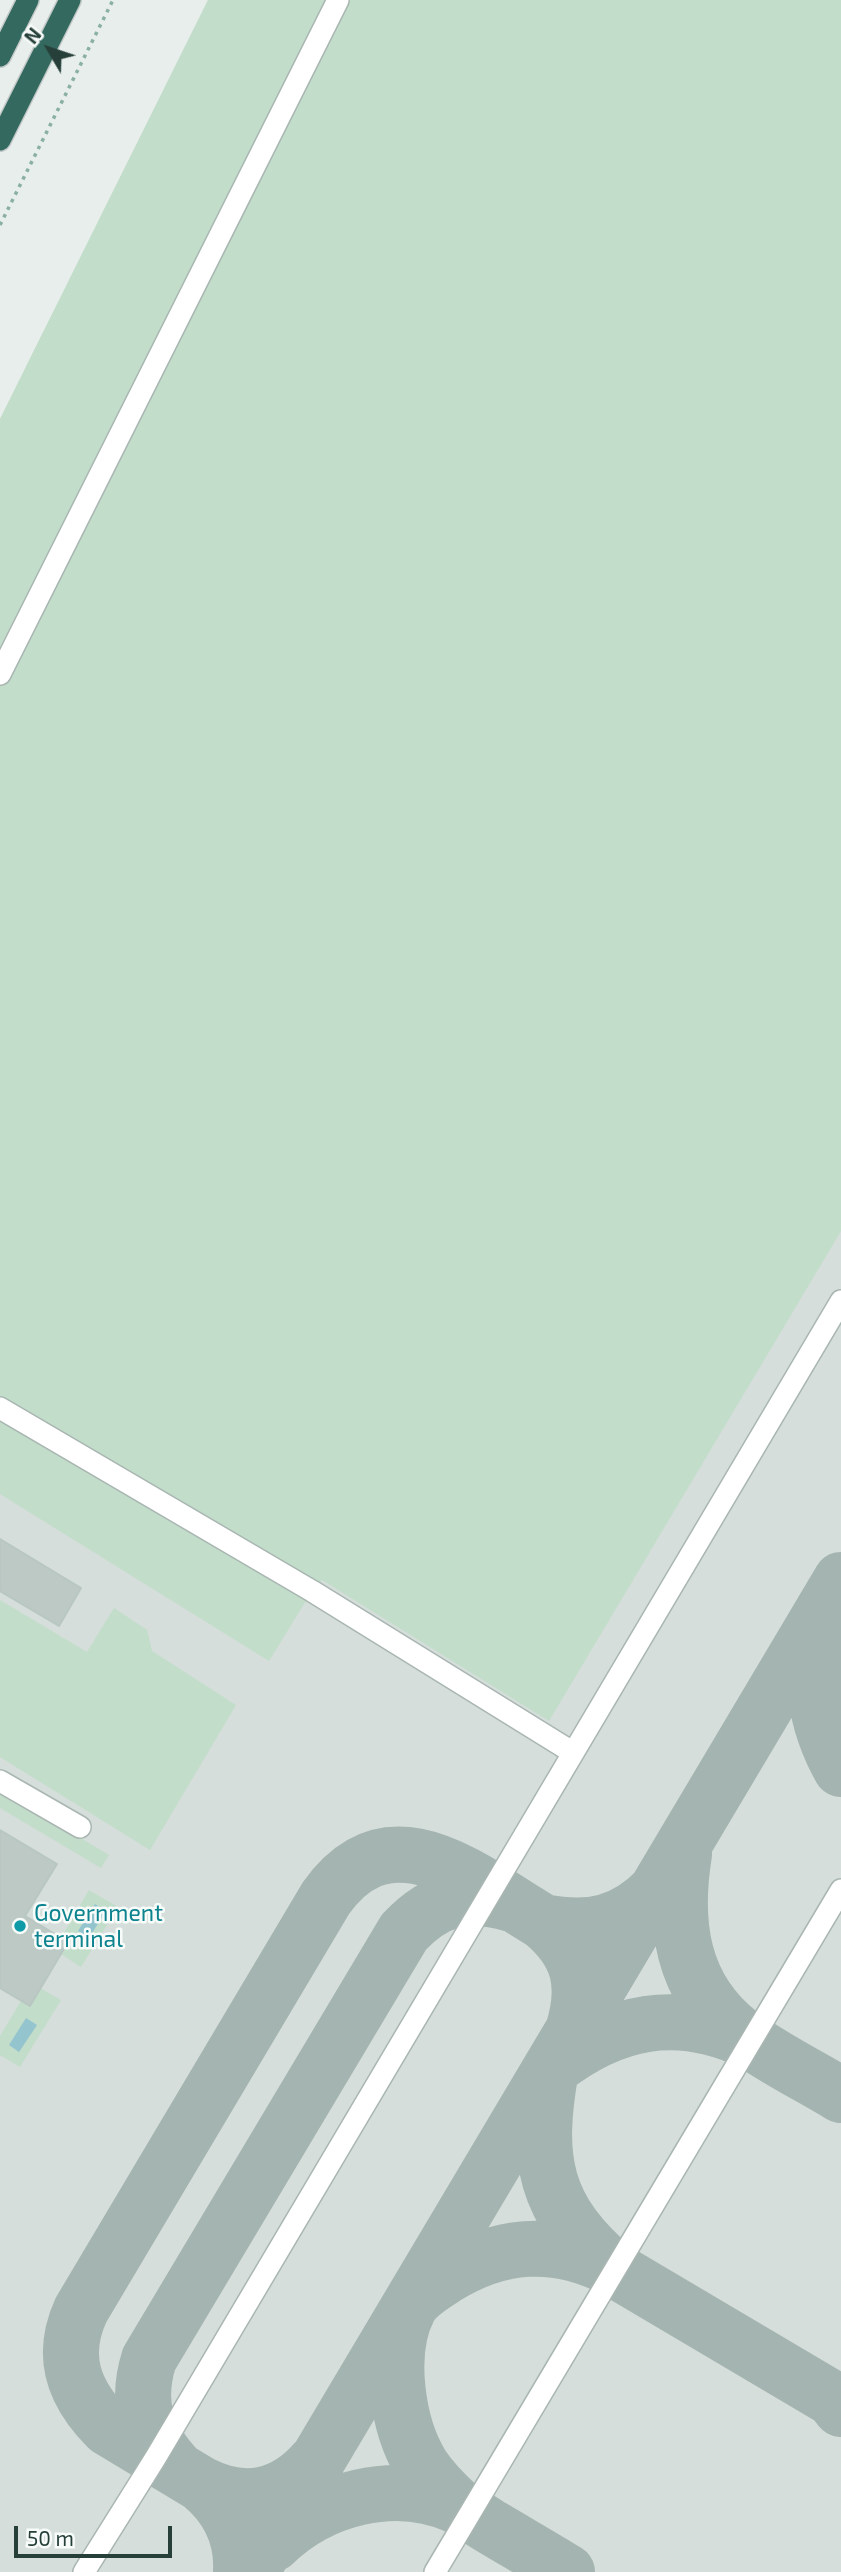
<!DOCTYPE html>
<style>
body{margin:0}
#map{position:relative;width:841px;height:2572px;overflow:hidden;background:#e7eeeb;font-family:"Exo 2",sans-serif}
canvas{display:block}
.north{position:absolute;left:14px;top:14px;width:70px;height:70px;-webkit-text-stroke:5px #f7fbf9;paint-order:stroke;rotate:309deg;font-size:19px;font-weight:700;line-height:28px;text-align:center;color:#263f39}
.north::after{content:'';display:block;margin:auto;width:24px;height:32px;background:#263f39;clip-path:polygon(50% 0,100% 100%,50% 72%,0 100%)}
.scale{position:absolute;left:14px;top:2526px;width:158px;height:32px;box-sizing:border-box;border:4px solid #263f39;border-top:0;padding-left:9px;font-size:21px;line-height:24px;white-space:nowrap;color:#263f39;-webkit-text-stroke:5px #f7fbf9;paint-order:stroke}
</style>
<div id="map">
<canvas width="841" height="2572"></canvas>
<div class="north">N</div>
<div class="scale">50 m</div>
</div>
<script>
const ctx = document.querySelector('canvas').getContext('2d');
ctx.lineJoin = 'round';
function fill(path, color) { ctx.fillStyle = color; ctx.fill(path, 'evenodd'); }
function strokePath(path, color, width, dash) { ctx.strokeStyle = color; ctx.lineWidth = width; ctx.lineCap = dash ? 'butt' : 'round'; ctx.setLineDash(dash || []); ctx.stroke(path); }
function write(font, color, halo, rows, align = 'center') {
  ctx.font = font + ' "Exo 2",sans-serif'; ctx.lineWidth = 5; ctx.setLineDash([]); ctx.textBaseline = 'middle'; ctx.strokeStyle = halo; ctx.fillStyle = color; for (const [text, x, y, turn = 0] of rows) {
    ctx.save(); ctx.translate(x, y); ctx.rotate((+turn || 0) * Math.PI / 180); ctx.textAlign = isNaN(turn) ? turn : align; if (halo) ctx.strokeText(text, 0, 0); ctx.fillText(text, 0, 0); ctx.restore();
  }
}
fill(new Path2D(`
 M208,0H841V2572H0V419Z`), '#d5deda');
fill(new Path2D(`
 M208,0H841V1231L549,1721L322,1580L312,1591L269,1661L0,1494V419Z
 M0,1600L87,1652L114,1608L147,1630L152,1651L236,1705L150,1850L0,1757Z
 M0,1790L109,1855L101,1868L0,1808Z
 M89,1890L118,1907L81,1967L61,1954V1938Z
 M40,1988L61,2000L20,2067L0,2055V2036L21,2001L30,2005Z`), '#c2ddca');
fill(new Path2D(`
 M95,1904L106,1911L89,1938L78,1931Z
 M26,2018L37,2025L19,2052L9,2045Z`), '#94c4ce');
strokePath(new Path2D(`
 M819,1623C811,1678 813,1719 841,1769
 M684,1854C673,1923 681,1988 740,2034C771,2057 808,2075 841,2095
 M573,2031C587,1985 580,1953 543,1922C590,1931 624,1924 658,1889
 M751,2042C677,2007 614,2020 551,2069C535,2159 543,2209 615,2270L833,2399L841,2409
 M178,2470C146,2436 135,2404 149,2359L404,1932C436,1898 467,1891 512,1904
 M201,2484L108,2428C73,2393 60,2356 81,2310L326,1898C391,1807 473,1881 543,1922
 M458,2506C445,2494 432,2481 422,2466C397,2426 386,2352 409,2308C416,2295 434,2284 445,2277C500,2243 554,2239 612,2268
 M273,2544C320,2498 395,2478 457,2506C469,2512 481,2521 493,2528C518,2543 543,2557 567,2572
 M241,2572C243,2536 229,2507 201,2484C244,2506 284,2498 316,2461
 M251,2572L841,1580`), '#a4b4b0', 56);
const building = new Path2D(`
 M0,1539L81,1588L59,1626L0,1591Z
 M0,1830L57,1864L25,1916L68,1942L30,2006L0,1988Z`);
fill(building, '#bcc9c4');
strokePath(building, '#b9c7c2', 2);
const minor = new Path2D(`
 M0,674L338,0
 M0,1408L312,1591L572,1752
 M0,1781L80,1827
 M84,2572L156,2457L841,1301
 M435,2572L841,1890`);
const highway = new Path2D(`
 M0,56L28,0
 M0,140L70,0`);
strokePath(minor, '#a9b6b2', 24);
strokePath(highway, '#c2c9c8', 24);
strokePath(new Path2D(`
 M0,225L113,0`), '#8aafa4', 3.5, [3.5, 5]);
strokePath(minor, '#fff', 21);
strokePath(highway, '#346960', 21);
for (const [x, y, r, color] of [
 [20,1926,7,"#0f9aa8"]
]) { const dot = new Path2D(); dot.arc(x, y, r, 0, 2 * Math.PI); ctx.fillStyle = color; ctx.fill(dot); strokePath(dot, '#f7fbf9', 2.5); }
write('23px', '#0d838f', '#f7fbf9', [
 ["Government",34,1913],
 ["terminal",34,1939]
], 'left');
</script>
